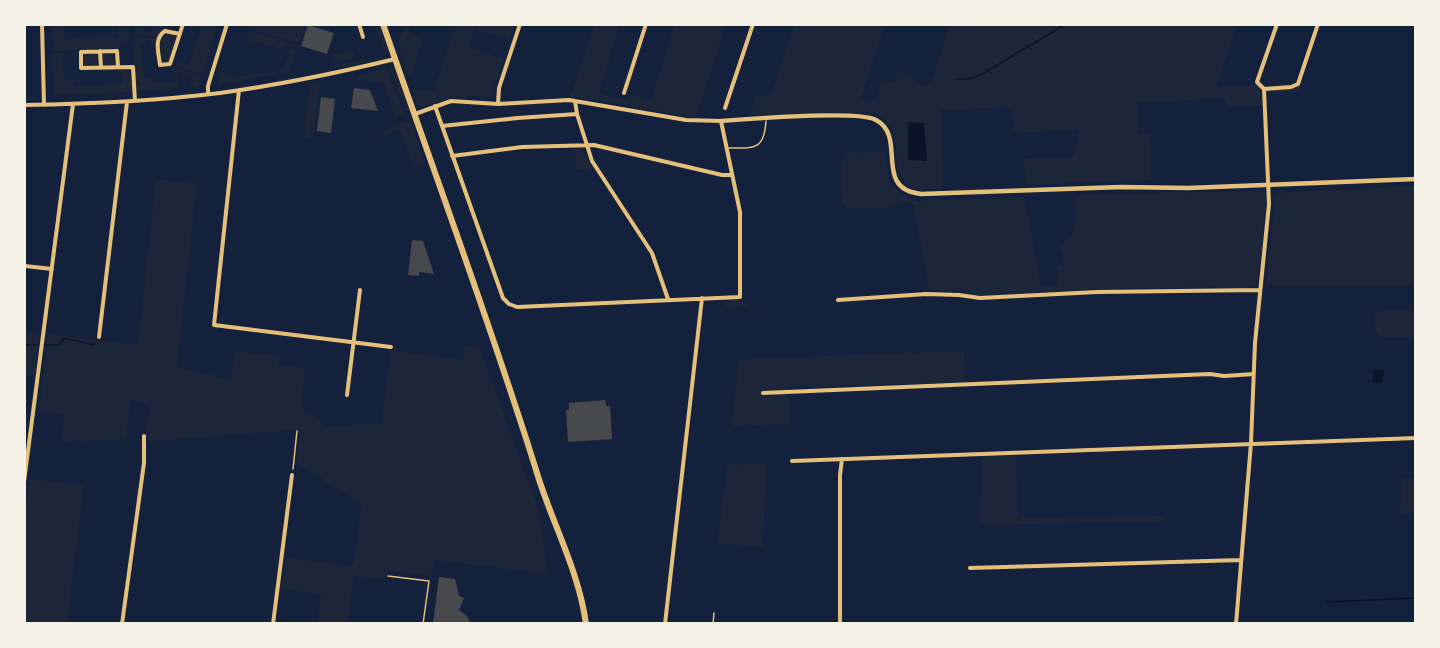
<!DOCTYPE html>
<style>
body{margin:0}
#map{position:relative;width:1440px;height:648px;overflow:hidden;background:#14213d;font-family:"Noto Sans",sans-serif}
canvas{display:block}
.frame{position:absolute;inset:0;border:26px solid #f6f1e7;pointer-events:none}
</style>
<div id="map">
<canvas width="1440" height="648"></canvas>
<div class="frame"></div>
</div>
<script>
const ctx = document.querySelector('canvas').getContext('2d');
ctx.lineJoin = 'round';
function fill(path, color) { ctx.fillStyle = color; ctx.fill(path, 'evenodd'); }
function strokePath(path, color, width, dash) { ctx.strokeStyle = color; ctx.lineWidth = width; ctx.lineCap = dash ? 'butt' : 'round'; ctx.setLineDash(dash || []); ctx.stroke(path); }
fill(new Path2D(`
 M51,24H69V26L64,28V39H71L72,37L111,36V38H118V27L113,24H121L129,35L127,41L117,49L53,51Z
 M135,24L142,25L141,29L150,32L153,24H170V27L158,36L134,34Z
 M218,24L202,74L176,66L173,64L176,56L178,57L176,65L179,58H181L180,63L189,65L200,32L199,30L201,25Z
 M237,24H289V26L296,28L297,24H306L299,43H297Z
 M374,24H379L388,49L386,56Z
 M405,24H411L409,30L423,39L410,79L398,45Z
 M455,24H514L509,40L475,29L469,47L503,59L496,80L493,81L492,86L494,88L491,98L468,95L465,98C447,96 434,108 418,106L412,88L434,91Z
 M595,24H620L599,92L617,99L619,97L628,100L630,94L650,101L675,24H726L696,118L597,100L570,97L569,92H572Z
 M795,24H885L860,100L875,101L882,80L894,82L903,73L926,87L933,77L950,24H1237L1217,86L1254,85L1255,81L1261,88L1291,87L1301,84L1299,92L1264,93L1265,105L1227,107L1226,98L1138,103L1139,134H1150L1151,180L1029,184L1026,182L1023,159L1074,157L1078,130L1013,133L1012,107L941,110L943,188C934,189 925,190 915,188C890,183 900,149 893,132C890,123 882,117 874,112L750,116L756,96L771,95Z
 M252,32L297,46V49L285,43L284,48L296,52L290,72L280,74L279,70L283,69L289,52L251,40L249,44L246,43L249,33Z
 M167,33L173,34L177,38L170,60L166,62L161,58C159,48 156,39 167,33Z
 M135,36L156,39V44L150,45V41L140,42L144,78L153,77L154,83L176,81V71H171L172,66L178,71L179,88L136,91L132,39Z
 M354,51V58L331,63L334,55Z
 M99,52V66L83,65L84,53Z
 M102,52L116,53L115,65L102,66Z
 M52,53H65V55H62L64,80H74V86L108,85V83L122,85L123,73L118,72V68C132,69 132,80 132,92L53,95Z
 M382,56V59L331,69L326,67Z
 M389,65L397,73L408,111L407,114Z
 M177,68L200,76L198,86L189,87L192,76L187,74L185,78Z
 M387,69L404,115L396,118L385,88L386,83L360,80L359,83L356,75Z
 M221,71L233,77L276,71V74L217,85Z
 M320,83L313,138L304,137L310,85Z
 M406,121L412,122L423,163L414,168L400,129L377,138L381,131Z
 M575,149L584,151L591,167L590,169H576Z
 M885,152C889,184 887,184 914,201L1022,197L1025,199L1041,287L1058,286V266H1064L1062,252L1058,248C1079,231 1076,222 1076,195L1264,191L1266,201L1258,284L1244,287L1128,288L980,296L964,292L929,290L913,203L891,204L888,207H846L842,202L841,160L847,153Z
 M156,179L197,184L177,366L231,380L235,351L279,356V365L305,368L301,408L328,427L382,423L390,350L464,360V346L480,348L539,512L548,574L435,560L432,576L388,571L385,579L354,576L347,624H317L321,594L282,589L286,558L354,566L361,504L297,463L300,429L148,442L145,433L150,405L131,400L126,439L61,442L64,417L62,414L39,411L48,334L138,345Z
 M1416,186V285H1266L1276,193Z
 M727,300H739L749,306H764L726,308Z
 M1416,308V337H1381C1374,330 1374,321 1374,311Z
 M24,331L40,333L34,376L24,375Z
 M964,351L965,382L812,387C803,383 796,382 788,388L787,395L790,400L789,424L731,426L739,359Z
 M1016,453L1018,517L1163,516L1164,520L1156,522L980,525L981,456Z
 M766,464L763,547L717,543L727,465Z
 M1416,477V515H1400L1402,478Z
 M29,479L84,485L67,624H24V517Z`), '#1d2539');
fill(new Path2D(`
 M908,122L924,123L927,160L925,161L908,160Z
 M1374,370H1385L1381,383L1372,382Z`), '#0b132b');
strokePath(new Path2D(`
 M956,79H970L982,74L1066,24
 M24,345H37
 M45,345H59L64,338L94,345
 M1326,602L1416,598`), '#0b132b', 1.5);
fill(new Path2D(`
 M308,25L334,33L327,54L301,46Z
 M354,88L370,90L378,111L351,108Z
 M321,97L335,99L331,133L317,131Z
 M412,240L423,241L434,274L419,272V276L408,275Z
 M605,400L606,406H610L612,439L568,442L566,410H569V403Z
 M439,577L455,579L459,596L464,598L459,610L467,616L471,624H433Z`), '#48494c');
strokePath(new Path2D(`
 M293,469L297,431
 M713,624L714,613`), '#e5c07b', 1.5);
strokePath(new Path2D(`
 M727,148C754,148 764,151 766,121
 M388,576L429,581L423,624`), '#e5c07b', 1.5);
strokePath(new Path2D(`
 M42,24L44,105
 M359,24L363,37
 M1277,24L1257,82L1264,89L1291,87L1298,84L1318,24
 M180,34L165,31C153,39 159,53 160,65L170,64L183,24
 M100,51L101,68
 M118,67L117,51L81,52V68L133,67L135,101
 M239,90L214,325L391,347
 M624,93L646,24
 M208,94V86L227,24
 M575,101L577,114L592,161L652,253L668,299
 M498,104L499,88L520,24
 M24,105C89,104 155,101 220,93C278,85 337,73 395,59
 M725,108L753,24
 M415,114L451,101L498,104L569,100L686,120L721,121L740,212V297L517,307L509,304L503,298L435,106
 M442,126L518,118L577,114
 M452,156L522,147L594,145L722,175H732
 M25,266L52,269
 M838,300L926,294L959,295L980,298L1097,292L1260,290
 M99,337L127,102
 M763,393L1210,374L1224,376L1254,374
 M347,395L360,290
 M792,461L1416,438
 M24,482L73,104
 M970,568L1241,560
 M122,624L144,463V436
 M273,624L292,475
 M665,624L702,298
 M840,624V475L842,459
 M1236,624L1251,443L1255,343L1269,204L1264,89`), '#e5c07b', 4);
strokePath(new Path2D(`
 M721,121C748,119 859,110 876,120C908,137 872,189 921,194L1121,187L1188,188L1416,179`), '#e5c07b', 4.5);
strokePath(new Path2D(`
 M383,24C434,173 490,322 537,473C552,523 579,571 586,624`), '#e5c07b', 6);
</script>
